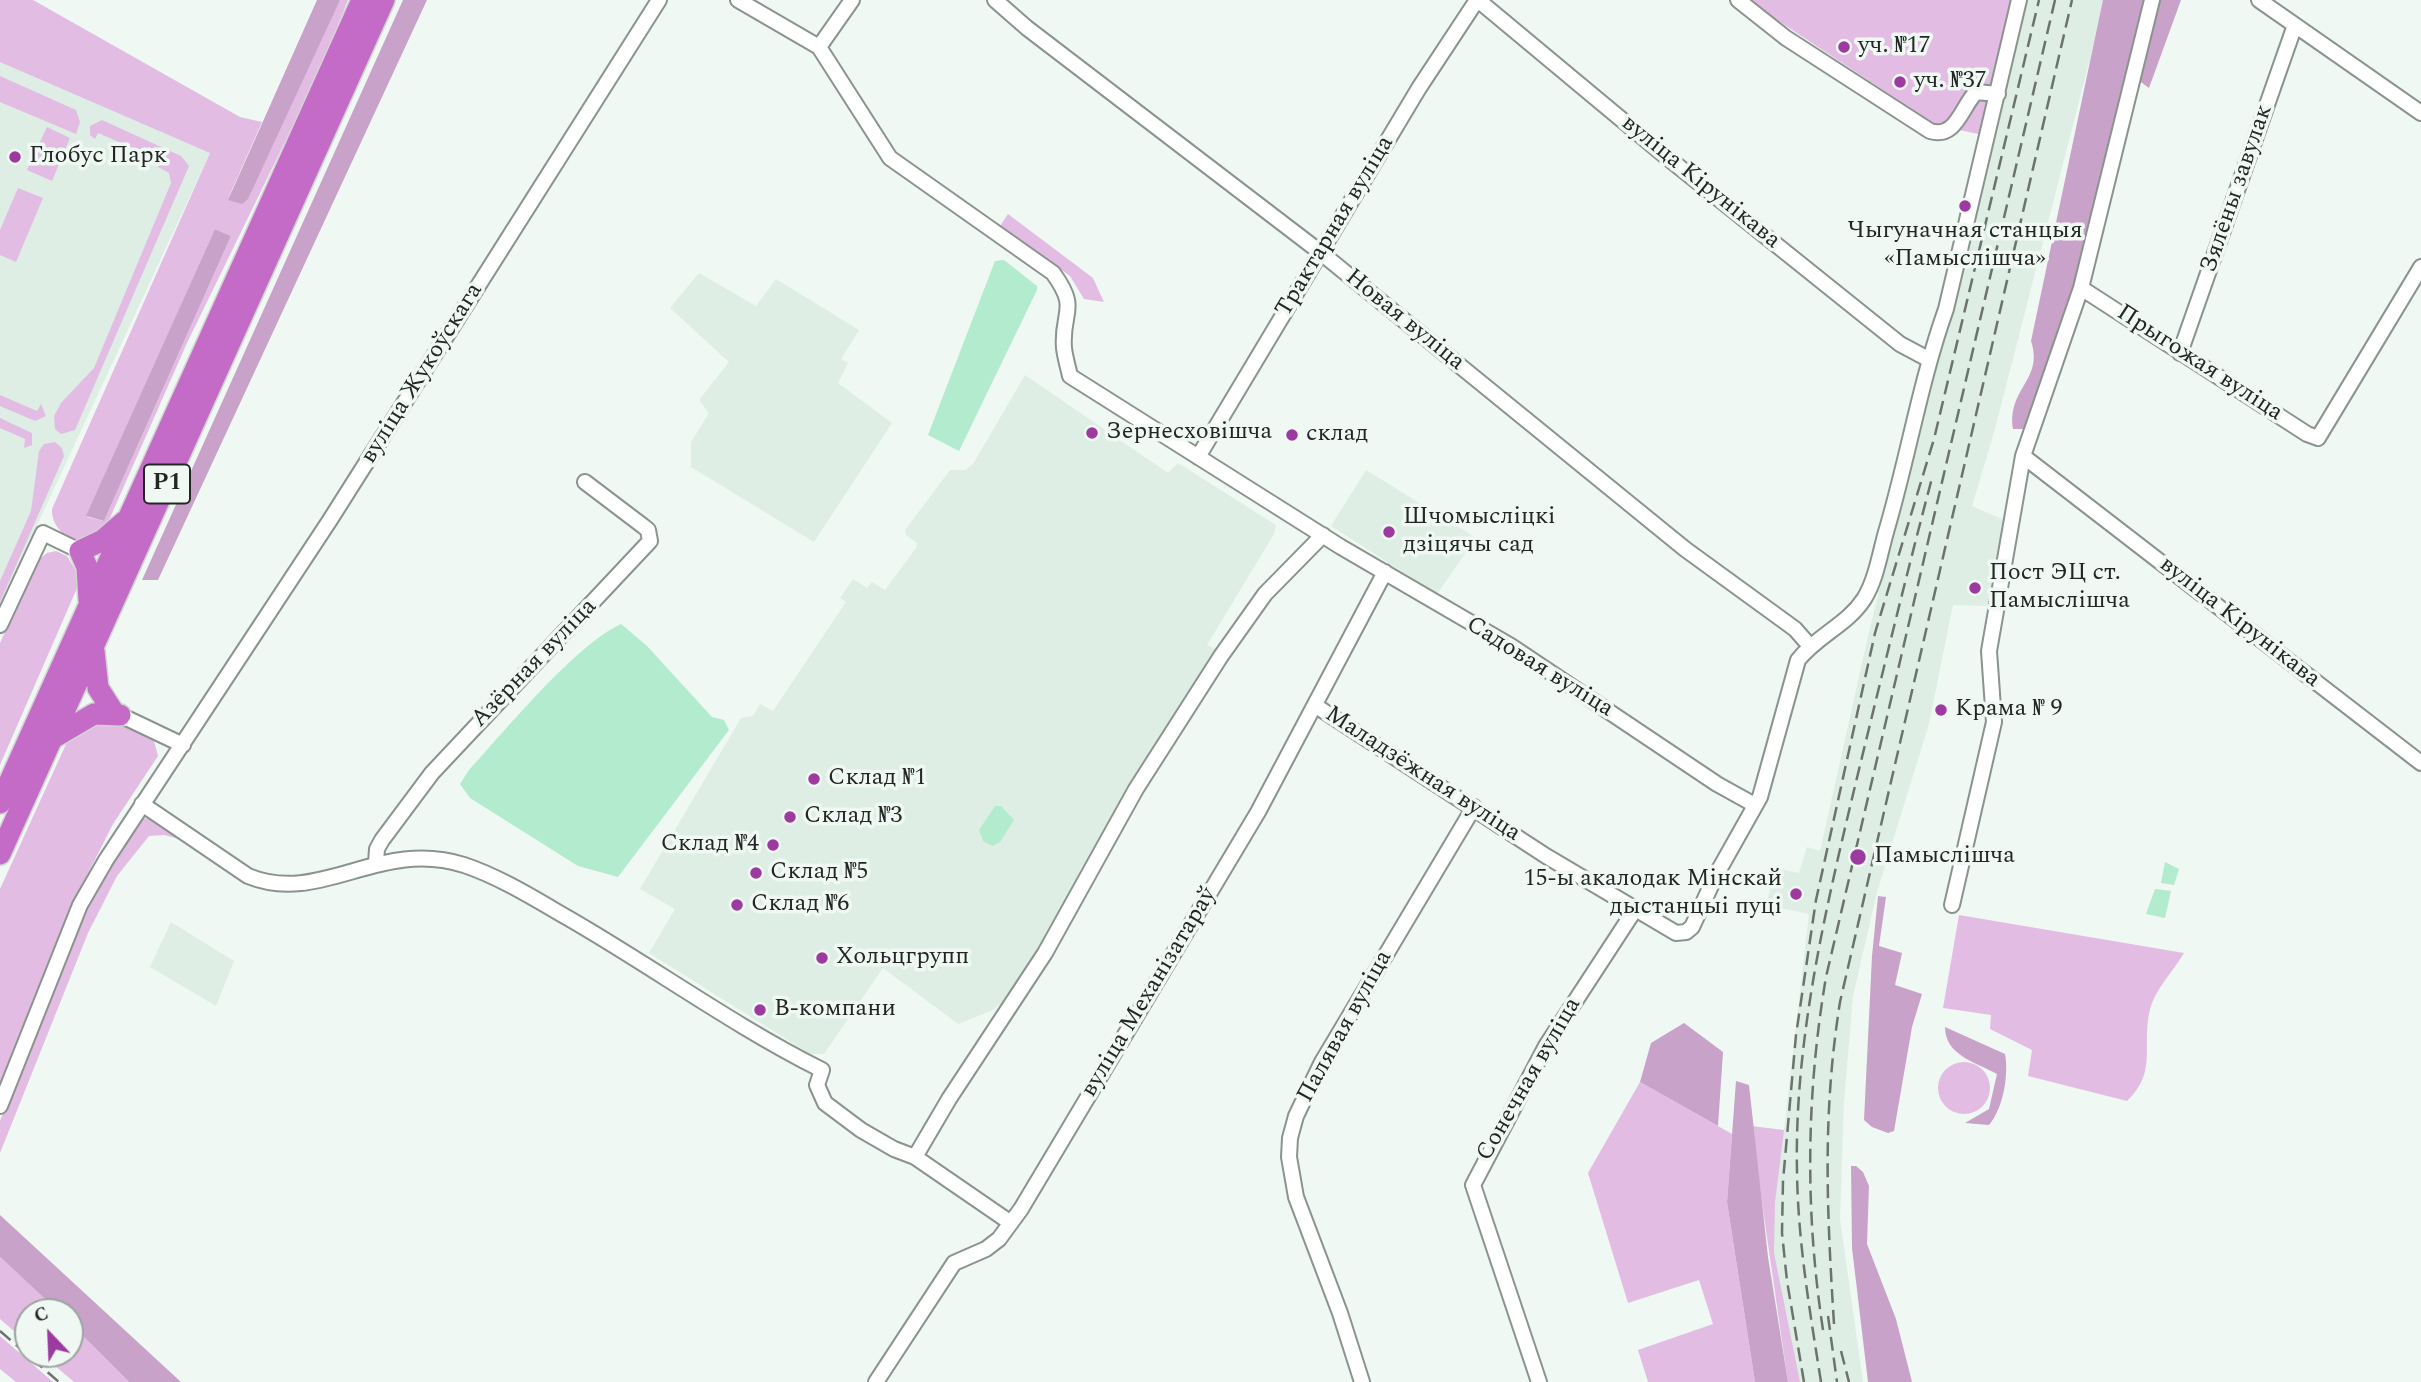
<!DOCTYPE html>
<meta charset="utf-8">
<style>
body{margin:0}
#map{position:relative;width:2421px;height:1382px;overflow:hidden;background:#eff8f3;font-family:Spectral,serif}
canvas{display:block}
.north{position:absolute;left:14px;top:1298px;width:70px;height:70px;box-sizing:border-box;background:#eff8f3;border:2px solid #9da4a0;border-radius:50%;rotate:337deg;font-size:19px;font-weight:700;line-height:28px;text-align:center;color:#232624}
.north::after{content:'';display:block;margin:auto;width:24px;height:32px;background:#9c3aa0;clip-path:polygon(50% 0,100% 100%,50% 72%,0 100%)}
</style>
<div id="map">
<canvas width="2421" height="1382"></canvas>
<div class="north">С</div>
</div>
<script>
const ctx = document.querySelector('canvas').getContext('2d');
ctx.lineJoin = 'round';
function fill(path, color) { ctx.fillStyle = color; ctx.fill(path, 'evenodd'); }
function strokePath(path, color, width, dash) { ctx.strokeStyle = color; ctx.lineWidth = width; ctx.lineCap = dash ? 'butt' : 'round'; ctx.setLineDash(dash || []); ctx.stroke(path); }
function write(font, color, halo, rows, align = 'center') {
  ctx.font = font + ' Spectral,serif'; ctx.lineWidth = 7; ctx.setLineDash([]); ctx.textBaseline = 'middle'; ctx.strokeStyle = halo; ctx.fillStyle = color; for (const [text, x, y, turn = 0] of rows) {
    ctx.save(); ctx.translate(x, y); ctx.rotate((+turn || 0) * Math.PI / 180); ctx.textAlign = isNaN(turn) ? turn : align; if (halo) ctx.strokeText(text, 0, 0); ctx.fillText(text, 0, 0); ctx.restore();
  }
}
fill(new Path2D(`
 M0,0H14L210,153L0,605Z
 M2025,0H2105L1995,429L1972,506L2004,520L1988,606L1953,605L1929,724L1877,892L1853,996L1844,1102L1840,1219L1863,1382H1788L1751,1126L1784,1130L1809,914L1766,905L1775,868L1799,873L1807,847L1820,851L1868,636Z
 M699,273L756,306L776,279L859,330L841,359L848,363L838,383L892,423L814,542L691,467V442L709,413L699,400L729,362L670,308Z
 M1025,375L1168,473L1178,463L1276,525L1274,534L1207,645L1217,650L1186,694L1103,834L1040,954L1006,999L991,1011L958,1024L883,968L824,1054H810L649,953L675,909L640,889L741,718L753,716L760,704L773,711L846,602L840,598L853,579L867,588L872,582L885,590L916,548L917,543L906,535L905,530L950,470H965L973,464Z
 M1366,470L1476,538L1437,594L1331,526Z
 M171,922L234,961L216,1006L150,967Z`), '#deeee5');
fill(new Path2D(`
 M0,0H33L240,117L262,122L228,199L340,0H348L319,72L187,343L106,527C100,531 93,538 86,540C68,544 51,526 52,509L210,153L0,62ZM215,229L231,236L104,521L87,517Z
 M1747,0H2012L1983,135L1936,125Z
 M0,76L76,110L80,122L76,134L0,102Z
 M102,120L181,156L189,166L75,430L61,434L55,429L54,416L61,403L94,368L171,183L169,173L158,167L161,160L98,133L95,139L90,135V126Z
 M47,127L70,138L52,181L27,170Z
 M18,188L43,198L16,262L0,255V230Z
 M1008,214L1093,278L1104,302L1084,299L1070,276L1000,226Z
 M0,395L37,411L41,404L46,416L35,421L0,406Z
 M0,418L32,433V445L24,448L25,439L0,428Z
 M55,442L62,448L64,456L0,602V581L31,511L39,451L44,444Z
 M56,551L67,556L81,579L0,765V643L37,561L47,553Z
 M115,719L154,741L158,756L113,824L78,893L0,1084V889L67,742L75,731Z
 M140,818L152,819L183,840L164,835L149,836L117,876L88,933L0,1153V1121L78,920L102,875Z
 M1959,915L2184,953C2173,972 2156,988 2150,1009C2141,1048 2158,1071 2127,1101L2028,1076L2032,1050L1990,1029L1991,1015L1943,1008Z
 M1938 1088a26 26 0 1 1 52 0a26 26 0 1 1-52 0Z
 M1640,1082L1732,1134L1727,1202L1755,1382H1648L1638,1350L1713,1324L1699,1280L1628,1303L1588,1173Z
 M1751,1126L1784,1130L1775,1202L1774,1253L1800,1382H1788Z
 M0,1257L59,1312H28V1343L0,1319Z
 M70,1323L129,1382H74L41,1354H70Z
 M0,1336L53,1382H16L0,1369Z`), '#e3bce3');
fill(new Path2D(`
 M317,0H340L248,199L242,204L228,200Z
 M403,0H427L158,580H142Z
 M2103,0H2144L2089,237L2064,327L2026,429H2013C2007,388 2044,380 2031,341Z
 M2158,0H2181L2149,88L2138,80Z
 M215,229L231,236L104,521L86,516Z
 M1878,896L1886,897L1879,946L1902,953L1895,985L1922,994L1912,1027L1894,1131L1888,1133L1872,1127L1864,1120L1872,956Z
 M1684,1023L1723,1052L1718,1126L1640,1082L1651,1043Z
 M1945,1027L2005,1054C2009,1075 2003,1109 1989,1125L1965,1123L1989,1109L1997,1074C1975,1062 1945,1055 1945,1027Z
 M1736,1081L1749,1085L1768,1257L1788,1382H1755L1727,1202Z
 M1851,1166H1856L1863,1172L1869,1186L1867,1244L1896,1319L1912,1382H1868L1852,1248Z
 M0,1215L181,1382H129L70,1323V1312H59L0,1257Z`), '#c9a2c9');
fill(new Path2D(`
 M1004,260L1037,286V290L959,451L928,435L995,261Z
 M621,624L647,646L712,717L724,720L729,730L618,877L578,866L470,798L460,784L469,770C505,731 575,645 621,624Z
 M995,806H1001L1014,820L1000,842L993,846L983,841L979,830Z
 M2165,862L2179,869L2174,885L2161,883Z
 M2155,889L2171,891L2165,918L2146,914Z`), '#b3ebcf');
const minor = new Path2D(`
 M738,0L819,47L890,158L1053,273C1080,310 1061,311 1064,348C1065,357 1068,367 1070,376L1341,547L1511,646L1717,784L1753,804
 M995,0L1027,28L1320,252L1685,549L1795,629L1809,645
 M1478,0L1663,154L1900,344L1928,359
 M1738,0L1786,38L1930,131C1956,139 1961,108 1976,92L1998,94
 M2259,0L2421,113
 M819,47L852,0
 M2081,288L2307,434L2318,438L2421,267
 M2180,353L2295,25
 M2023,456L2421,763
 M1198,457L1419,88L1477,0
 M0,625L43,533L80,551
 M1316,706L1546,856L1676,933L1686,932L1692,927L1715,877L1760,797L1798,660C1818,635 1847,625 1864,599C1876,580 1880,553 1886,532C1908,458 1920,382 1946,309L2019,0
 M120,715L183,745
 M142,804L248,876C321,906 379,838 464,865C500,877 535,899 568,918C653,967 734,1026 822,1070L817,1085L825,1103L861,1130L894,1149L915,1157L1011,1223
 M376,863L377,849L382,840L432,773L650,541L648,530L643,526L585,482
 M1952,905L1994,722L1989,651L2023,456L2081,288L2152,0
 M0,1106L80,905L106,860L330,520L659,0
 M915,1157L949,1099L1045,953L1136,789L1221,656L1265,594L1323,535
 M876,1382L954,1263L986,1249L999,1239L1021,1209L1258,812L1385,572
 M1362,1382L1340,1313L1296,1197L1289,1157L1290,1138L1296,1116L1322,1062L1474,807
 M1539,1382L1473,1185L1546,1046L1636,908`);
const highway = new Path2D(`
 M89,600L87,567L80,551L103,540L125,521
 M94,651L98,688L114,713
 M53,738L94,714L120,715
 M0,803L362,0
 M0,854L384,0`);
strokePath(minor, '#8b938f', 18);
strokePath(highway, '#d3d4d3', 24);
strokePath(minor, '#fff', 14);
strokePath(highway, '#c46ac7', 21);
strokePath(new Path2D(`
 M1828,1316L1837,1382
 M1834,1324C1827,1212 1822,1115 1840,1002L2072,0
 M1823,1330C1805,1212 1806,1095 1826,977L2055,0
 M0,1331L59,1382
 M1841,1351L1849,1382
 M1804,1382L1787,1281L1782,1233L1783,1181L1796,1035L1816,900L1875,633L1934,439L2039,0
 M1821,1382C1810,1312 1798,1243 1797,1172C1794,1043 1825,911 1855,786C1880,683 1905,580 1932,478`), '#6c726e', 2.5, [14, 7]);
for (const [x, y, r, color] of [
 [1844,47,7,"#9c3aa0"],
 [1900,82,7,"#9c3aa0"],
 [15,157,7,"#9c3aa0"],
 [1965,206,7,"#9c3aa0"],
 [1092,433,7,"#9c3aa0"],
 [1292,435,7,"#9c3aa0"],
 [1389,532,7,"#9c3aa0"],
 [1975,588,7,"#9c3aa0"],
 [1941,710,7,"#9c3aa0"],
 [814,779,7,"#9c3aa0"],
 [790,817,7,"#9c3aa0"],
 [773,845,7,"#9c3aa0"],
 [1858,857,9,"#9c3aa0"],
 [756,873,7,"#9c3aa0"],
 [1796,894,7,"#9c3aa0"],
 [737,905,7,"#9c3aa0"],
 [822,958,7,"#9c3aa0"],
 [760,1010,7,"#9c3aa0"]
]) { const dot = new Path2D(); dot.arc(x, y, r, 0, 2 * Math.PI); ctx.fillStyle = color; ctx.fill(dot); strokePath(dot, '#eff8f3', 2.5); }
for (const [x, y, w] of [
 [167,484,46]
]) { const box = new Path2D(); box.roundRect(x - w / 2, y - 19.5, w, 39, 5); ctx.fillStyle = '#eff8f3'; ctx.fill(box); strokePath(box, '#232624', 2); }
write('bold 23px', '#232624', null, [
 ["Р1",167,484]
]);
write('24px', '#232624', '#eff8f3', [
 ["уч. №17",1858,47],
 ["уч. №37",1914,82],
 ["Глобус Парк",29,157],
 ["Чыгуначная станцыя",1965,232,"center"],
 ["«Памыслішча»",1965,260,"center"],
 ["Зернесховішча",1106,433],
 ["склад",1306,435],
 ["Шчомысліцкі",1403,518],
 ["дзіцячы сад",1403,546],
 ["Пост ЭЦ ст.",1989,574],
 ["Памыслішча",1989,602],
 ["Крама № 9",1955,710],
 ["Склад №1",828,779],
 ["Склад №3",804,817],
 ["Склад №4",759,845,"right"],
 ["Памыслішча",1874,857],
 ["Склад №5",770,873],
 ["15-ы акалодак Мінскай",1782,880,"right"],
 ["дыстанцыі пуці",1782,908,"right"],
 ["Склад №6",751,905],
 ["Хольцгрупп",836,958],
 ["В-компани",774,1010]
], 'left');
write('24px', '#232624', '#eff8f3', [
 ["вуліца Кірунікава",1700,183,39],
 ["Зялёны завулак",2238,189,-71],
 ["Трактарная вуліца",1336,227,-59],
 ["Новая вуліца",1404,321,39],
 ["Прыгожая вуліца",2199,364,33],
 ["вуліца Жукоўскага",423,374,-58],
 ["вуліца Кірунікава",2239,623,38],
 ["Азёрная вуліца",535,664,-46],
 ["Садовая вуліца",1539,668,32],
 ["Маладзёжная вуліца",1422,775,33],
 ["вуліца Механізатараў",1150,993,-59],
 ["Палявая вуліца",1346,1027,-61],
 ["Сонечная вуліца",1530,1080,-60]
]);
</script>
